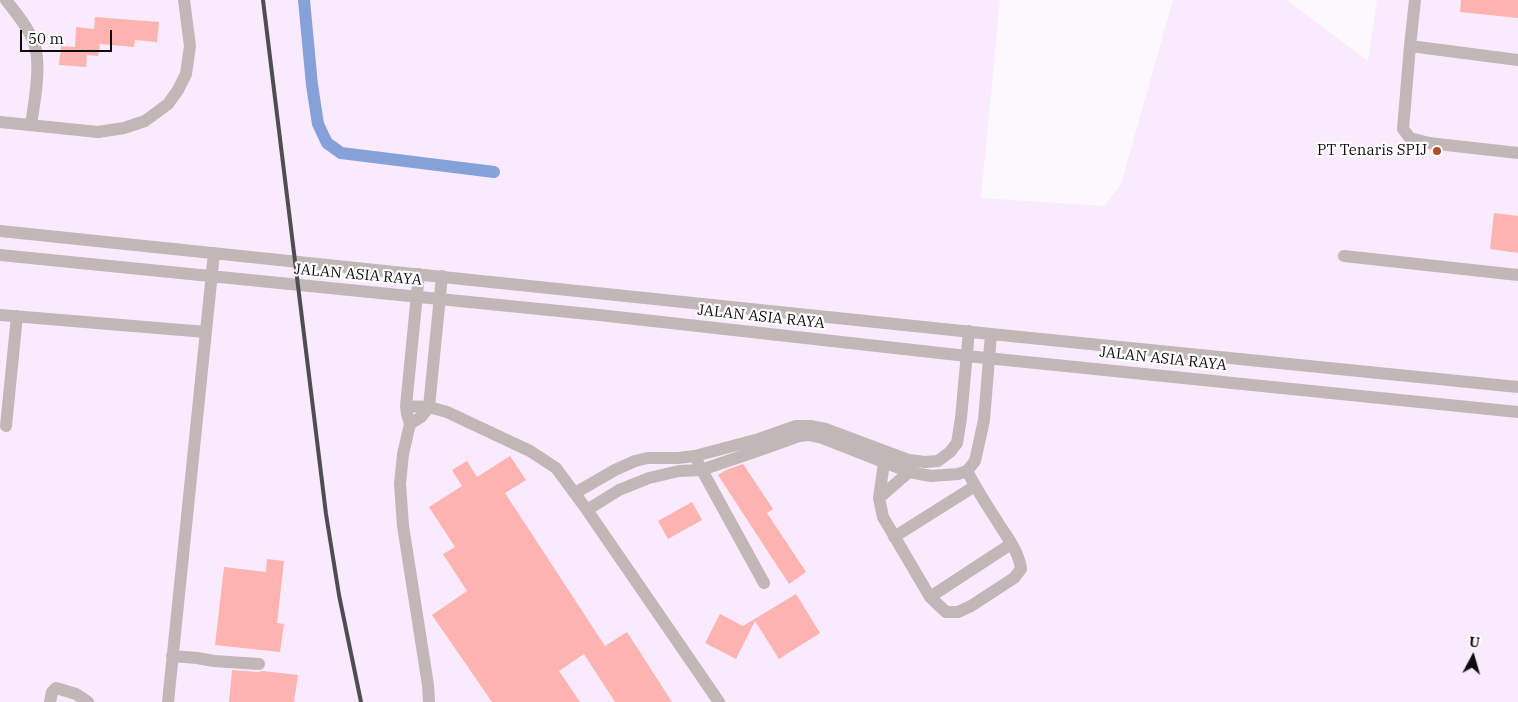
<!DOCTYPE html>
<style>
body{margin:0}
#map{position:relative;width:1518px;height:702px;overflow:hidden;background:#fbf9fd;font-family:"IBM Plex Serif",serif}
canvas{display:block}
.north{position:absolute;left:1448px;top:632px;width:50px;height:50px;-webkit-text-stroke:4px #fff;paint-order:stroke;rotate:6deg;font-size:14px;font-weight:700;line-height:20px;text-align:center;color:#0e0c11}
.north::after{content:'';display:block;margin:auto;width:18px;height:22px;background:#0e0c11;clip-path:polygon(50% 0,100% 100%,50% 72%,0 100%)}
.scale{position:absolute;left:20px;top:30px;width:92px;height:22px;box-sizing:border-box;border:2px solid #0e0c11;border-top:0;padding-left:6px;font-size:15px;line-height:18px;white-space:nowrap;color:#0e0c11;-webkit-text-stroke:4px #fff;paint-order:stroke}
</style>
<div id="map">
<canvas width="1518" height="702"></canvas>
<div class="north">U</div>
<div class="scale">50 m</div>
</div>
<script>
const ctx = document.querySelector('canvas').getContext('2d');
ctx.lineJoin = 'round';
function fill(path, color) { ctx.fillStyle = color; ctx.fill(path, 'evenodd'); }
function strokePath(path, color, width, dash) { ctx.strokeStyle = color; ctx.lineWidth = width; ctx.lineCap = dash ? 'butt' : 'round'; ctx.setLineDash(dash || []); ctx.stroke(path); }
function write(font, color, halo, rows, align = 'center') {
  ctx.font = font + ' "IBM Plex Serif",serif'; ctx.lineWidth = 4.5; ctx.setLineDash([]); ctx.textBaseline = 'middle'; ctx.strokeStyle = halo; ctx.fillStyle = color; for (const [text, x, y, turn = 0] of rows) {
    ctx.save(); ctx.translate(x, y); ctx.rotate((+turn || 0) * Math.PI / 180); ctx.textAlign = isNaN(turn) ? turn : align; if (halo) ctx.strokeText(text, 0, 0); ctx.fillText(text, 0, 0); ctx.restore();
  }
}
fill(new Path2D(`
 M0,0H1000L981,198L1104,206L1121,184L1173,0H1287L1368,61L1377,0H1518V702H0Z`), '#f9eafd');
strokePath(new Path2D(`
 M304,0L312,85L318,124L327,143L341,153L494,172`), '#85a1d8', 12);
fill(new Path2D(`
 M1461,0H1518V18L1460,12Z
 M95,17L159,22L157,42L135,40L134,47L100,44L98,56L87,55L86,67L59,65L61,46L75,47L76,27L94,29Z
 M1494,213L1518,216V253L1490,249Z
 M510,456L526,480L505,493L605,646L627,632L672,702H615L584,654L559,671L580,702H492L432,615L467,591L443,554L455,547L429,507L462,486L452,470L467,461L477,477Z
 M743,464L773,509L767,513L806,572L789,584L718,475L726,470Z
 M692,502L702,520L668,539L658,521Z
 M267,559L284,561L277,623L284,624L280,652L215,645L224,567L266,572Z
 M796,594L820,633L779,659L755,621L736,659L705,643L720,614L743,626Z
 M232,670L258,672L263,671L298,675L294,702H229Z`), '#fdb3b0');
strokePath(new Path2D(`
 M6,0C19,17 36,36 37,58C39,80 34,104 31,125
 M1415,0L1410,46L1518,60
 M1410,46L1403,129L1410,138L1429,143L1518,153
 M0,122L98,132L124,128L145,121L168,104L178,90L186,74L190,46L184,0
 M0,231L991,334L1518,387
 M0,255L599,315L967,356L1518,412
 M1344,256L1518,275
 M419,274L406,406L407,414L410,424L403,454L400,484L403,526L428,685L429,702
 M0,315L206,332
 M406,406L429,407L447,412L530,451L556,468L587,510L719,702
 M410,424L421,417L429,407L442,276
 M6,426L17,316
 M887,458L884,463L879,498L883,517L930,597L946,612H958L971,606L1014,578L1021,569C1019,551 1006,536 997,521C986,504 976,488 967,471
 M698,463L764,583
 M575,493L615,470L635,461L648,458H678L695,456L759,439L796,426H810L826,429L909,460L925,462L938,461L950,452L957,443L961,418L969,331
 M879,498L909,472L911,467
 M587,510L619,490L649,478L679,471L701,470L763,449L799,436L809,435L822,438L909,472L931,476L958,474L967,471L975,461L984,420L991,334
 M894,537L975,486
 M930,597L1011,544
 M172,656L197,658L214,661L259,664
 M50,702L52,692L56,688L76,694L88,702
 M168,702L214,253`), '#c0b7b6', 12);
strokePath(new Path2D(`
 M263,0L326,514L339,595L361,702`), '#4f4d51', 4);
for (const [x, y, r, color] of [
 [1437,151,5,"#b34c27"]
]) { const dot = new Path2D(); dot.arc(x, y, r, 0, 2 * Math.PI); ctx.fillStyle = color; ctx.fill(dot); strokePath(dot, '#fff', 2); }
write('15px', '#0e0c11', '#fff', [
 ["PT Tenaris SPIJ",1427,151]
], 'right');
write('15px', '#0e0c11', '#fff', [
 ["JALAN ASIA RAYA",358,275,5],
 ["JALAN ASIA RAYA",761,317,6],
 ["JALAN ASIA RAYA",1163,359,6]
]);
</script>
